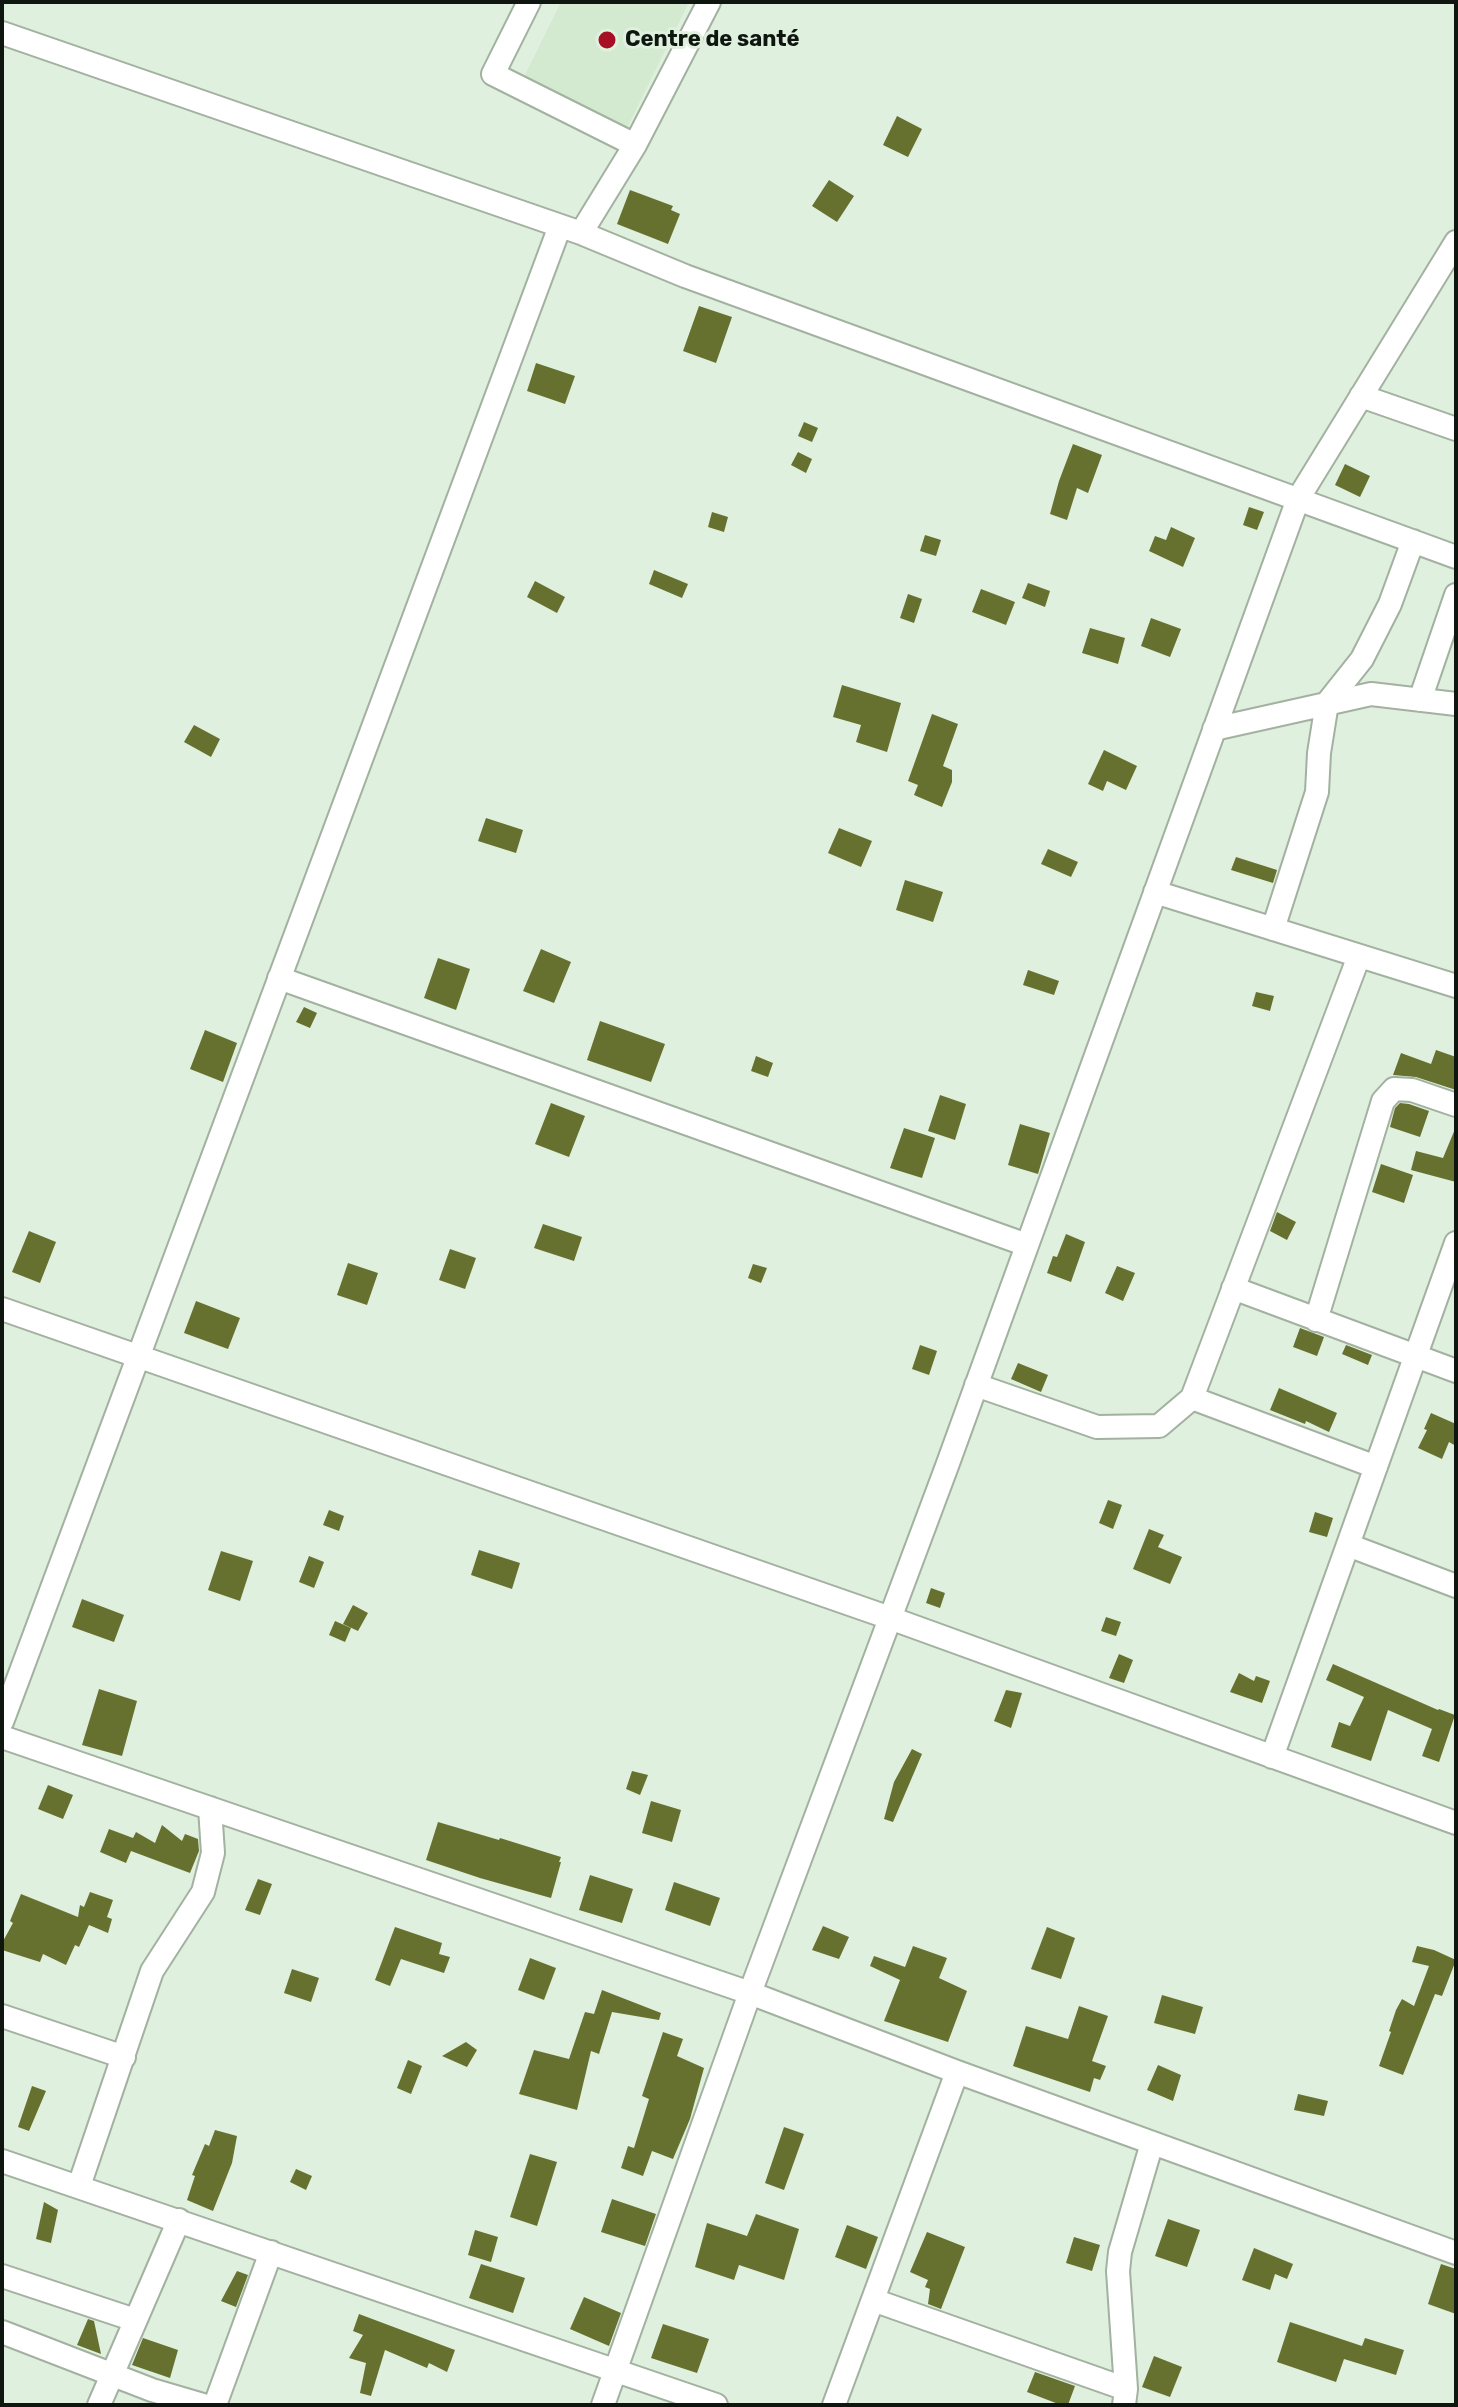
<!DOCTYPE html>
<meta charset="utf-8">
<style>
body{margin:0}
#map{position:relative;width:1458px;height:2407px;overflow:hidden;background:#e0f0de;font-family:Rubik,sans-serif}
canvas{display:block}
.frame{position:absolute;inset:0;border:4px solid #0f150f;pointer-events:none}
</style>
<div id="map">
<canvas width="1458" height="2407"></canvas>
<div class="frame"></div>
</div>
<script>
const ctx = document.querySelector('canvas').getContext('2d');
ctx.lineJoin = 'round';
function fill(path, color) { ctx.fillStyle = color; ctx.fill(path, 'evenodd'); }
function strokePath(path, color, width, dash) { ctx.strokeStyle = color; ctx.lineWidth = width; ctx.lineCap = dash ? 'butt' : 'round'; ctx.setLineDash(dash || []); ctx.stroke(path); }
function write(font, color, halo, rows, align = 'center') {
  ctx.font = font + ' Rubik,sans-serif'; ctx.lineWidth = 6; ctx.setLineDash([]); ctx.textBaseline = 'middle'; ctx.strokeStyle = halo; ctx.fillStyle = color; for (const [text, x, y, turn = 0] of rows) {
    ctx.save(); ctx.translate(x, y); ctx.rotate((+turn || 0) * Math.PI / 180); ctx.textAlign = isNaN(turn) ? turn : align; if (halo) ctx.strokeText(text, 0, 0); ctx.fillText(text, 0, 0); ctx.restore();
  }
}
fill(new Path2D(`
 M561,2H689L627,128L524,77Z`), '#d3e9d0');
fill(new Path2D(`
 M897,116L922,129L908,157L883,145Z
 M829,180L854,196L837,222L812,206Z
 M630,190L673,206L671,210L680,214L668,244L617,224Z
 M699,306L732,317L716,363L683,351Z
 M536,363L575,376L565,404L527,391Z
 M804,422L818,428L812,442L798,436Z
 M1073,444L1102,455L1088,493L1077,488L1067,520L1050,514L1059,481Z
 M798,452L812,459L806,473L791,465Z
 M1345,464L1370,476L1360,497L1335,485Z
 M1249,507L1264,512L1257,530L1243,525Z
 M712,512L728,517L724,532L708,527Z
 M1171,527L1195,538L1183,567L1149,551L1155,536L1166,540Z
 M925,535L941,540L936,556L920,551Z
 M654,570L688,584L682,598L649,584Z
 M535,581L565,597L557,613L527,597Z
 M1028,583L1050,591L1045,607L1022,598Z
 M981,589L1015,602L1006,625L972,612Z
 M908,594L922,599L914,623L900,618Z
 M1151,618L1181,629L1170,657L1141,646Z
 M1090,628L1125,638L1118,664L1082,653Z
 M842,685L901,703L887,752L856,742L861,725L833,717Z
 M932,714L958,724L943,766L952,770V782L942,807L914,795L918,785L908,781Z
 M194,725L220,739L211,757L184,742Z
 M1104,750L1137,766L1126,790L1107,781L1103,791L1088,784Z
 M486,818L523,830L516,853L478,841Z
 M839,828L872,841L861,867L828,853Z
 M1048,849L1078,862L1071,877L1041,864Z
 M1236,857L1277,870L1273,883L1231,870Z
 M905,880L943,892L933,922L896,910Z
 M541,949L571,962L554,1003L523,991Z
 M438,958L470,969L456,1010L424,998Z
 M1028,970L1059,981L1054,995L1023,985Z
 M1256,992L1274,996L1270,1011L1252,1006Z
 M304,1007L317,1013L310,1028L296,1022Z
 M600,1021L665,1044L651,1082L587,1060Z
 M205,1030L237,1043L223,1082L190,1069Z
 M1436,1050L1456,1057V1090L1416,1077L1393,1075L1401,1053L1431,1064Z
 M756,1056L773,1063L768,1077L751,1071Z
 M940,1095L966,1104L955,1140L928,1131Z
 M551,1103L585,1116L569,1157L535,1144Z
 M1400,1103L1409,1104L1429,1111L1420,1137L1390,1127L1395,1108Z
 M1020,1124L1050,1133L1038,1174L1008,1165Z
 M904,1128L935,1138L922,1178L890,1168Z
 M1455,1129L1456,1182L1411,1170L1416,1151L1443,1158Z
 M1381,1164L1413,1175L1404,1203L1372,1192Z
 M1277,1212L1296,1222L1287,1240L1270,1231Z
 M543,1224L582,1237L574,1261L534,1248Z
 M29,1231L56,1242L40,1283L12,1272Z
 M1066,1234L1085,1242L1071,1282L1047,1273L1053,1256L1057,1257Z
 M450,1249L476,1258L465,1289L439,1280Z
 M348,1263L378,1273L367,1305L337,1295Z
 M753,1264L767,1268L761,1283L748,1278Z
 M1117,1266L1135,1273L1123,1301L1105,1293Z
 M196,1301L240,1318L228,1349L184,1333Z
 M1300,1328L1324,1337L1317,1356L1293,1347Z
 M920,1345L937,1351L929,1375L912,1369Z
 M1346,1345L1372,1355L1368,1365L1342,1354Z
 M1018,1363L1048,1375L1041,1392L1011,1379Z
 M1279,1388L1337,1413L1329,1432L1306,1421L1305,1424L1270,1410Z
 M1431,1413L1456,1424V1446L1449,1442L1442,1459L1418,1448L1427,1430L1424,1429Z
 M1108,1500L1122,1505L1113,1529L1099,1523Z
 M329,1510L344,1516L339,1531L323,1525Z
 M1315,1512L1333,1518L1327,1537L1309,1532Z
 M1149,1529L1164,1535L1158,1547L1182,1557L1170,1584L1133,1569Z
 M479,1550L520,1563L512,1589L471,1575Z
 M221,1551L253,1561L240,1601L208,1590Z
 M309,1556L324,1562L314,1588L299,1582Z
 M931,1588L945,1593L940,1608L926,1603Z
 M82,1599L124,1615L114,1642L72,1627Z
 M353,1605L368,1613L358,1631L343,1624Z
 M1106,1617L1121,1622L1116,1636L1101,1631Z
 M335,1621L351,1628L345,1642L329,1635Z
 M1119,1654L1133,1660L1124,1683L1109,1678Z
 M1333,1664L1438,1710L1439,1709L1455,1715L1439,1762L1422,1756L1432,1729L1388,1710L1371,1761L1331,1747L1339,1722L1350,1726L1364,1697L1326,1680Z
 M1239,1673L1254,1681L1256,1676L1270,1681L1262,1703L1230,1692Z
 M99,1689L137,1701L122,1756L82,1745Z
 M1006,1690L1022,1693L1011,1728L994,1721Z
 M912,1749L922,1754L893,1822L884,1819L894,1782Z
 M632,1771L648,1775L640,1795L626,1789Z
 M48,1785L73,1795L63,1819L38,1809Z
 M651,1801L681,1810L672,1842L642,1833Z
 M438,1822L499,1840L500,1838L561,1857L559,1862H561L551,1898L480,1878L426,1860Z
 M162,1825L182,1841L185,1834L198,1839L199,1851L190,1873L131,1851L126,1863L100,1852L109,1829L133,1838L136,1832L155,1843Z
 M590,1875L633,1889L622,1923L579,1910Z
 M258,1879L272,1884L260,1915L245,1910Z
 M674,1882L720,1898L710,1926L665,1910Z
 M90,1892L113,1900L107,1917L112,1919L108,1933L89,1925L79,1947L75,1945L66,1965L43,1954L40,1962L2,1950V1943L13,1923L10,1921L21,1894L78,1917L80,1905L84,1907Z
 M823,1926L849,1937L839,1959L812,1950Z
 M395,1927L442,1943L439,1954L450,1957L444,1973L401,1959L390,1986L375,1980Z
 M1047,1927L1075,1938L1061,1979L1031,1969Z
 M913,1946L947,1958L939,1978L967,1991L948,2042L884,2021L900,1980L870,1966L874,1956L905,1967Z
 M1417,1946L1434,1950L1456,1960L1442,1996L1435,1994L1403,2075L1379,2066L1391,2032L1389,2031L1396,2010L1402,1999L1414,2006L1429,1966L1412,1962Z
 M530,1958L556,1968L544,2000L518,1990Z
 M292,1969L319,1978L311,2002L284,1993Z
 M602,1990L661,2013L659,2020L612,2012L599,2054L591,2051L577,2110L519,2094L534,2050L569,2059L585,2012L594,2014Z
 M1162,1995L1203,2007L1195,2034L1154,2023Z
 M1079,2006L1108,2016L1092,2061L1106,2066L1100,2080L1094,2078L1090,2092L1013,2066L1026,2026L1068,2039Z
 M663,2032L683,2039L677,2056L704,2068L690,2119L673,2159L652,2151L643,2176L621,2168L628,2146L634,2148L649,2099L642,2096Z
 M466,2042L477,2050L467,2067L442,2056Z
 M408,2060L422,2066L411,2094L397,2088Z
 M1158,2065L1181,2075L1173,2101L1147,2090Z
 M32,2086L46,2091L29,2131L18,2127Z
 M1298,2094L1328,2101L1324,2116L1294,2110Z
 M784,2127L804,2134L784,2190L765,2183Z
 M215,2130L237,2136L232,2163L213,2211L187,2200L195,2176L192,2175L205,2144L209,2146Z
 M530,2154L557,2162L537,2226L510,2217Z
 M296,2169L312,2176L306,2190L290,2182Z
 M612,2199L656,2214L645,2246L601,2232Z
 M44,2202L58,2210L51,2243L36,2239Z
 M756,2214L799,2229L784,2280L739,2265L734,2280L695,2267L707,2223L747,2236Z
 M1168,2219L1200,2230L1187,2267L1155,2256Z
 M847,2225L878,2237L866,2269L835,2257Z
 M475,2230L498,2237L491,2262L468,2255Z
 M927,2232L965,2247L941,2309L928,2304L930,2289L925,2287L928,2280L910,2272Z
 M1074,2237L1100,2245L1092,2271L1066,2263Z
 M1254,2248L1293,2264L1287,2279L1275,2274L1270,2290L1242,2280Z
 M481,2264L525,2278L513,2313L469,2298Z
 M1441,2264L1456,2269V2314L1428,2304Z
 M237,2271L248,2275L236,2307L221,2301Z
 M584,2297L621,2313L609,2346L570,2329Z
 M359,2314L455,2350L447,2372L429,2363L427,2368L385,2350L371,2396L360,2393L366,2363L349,2358L363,2335L353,2331Z
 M88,2319L94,2321L101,2354L77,2345Z
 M1290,2322L1362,2346L1365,2338L1404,2350L1396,2375L1344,2359L1336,2382L1277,2362Z
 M663,2324L709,2339L697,2373L651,2358Z
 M143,2338L178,2350L170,2378L132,2365Z
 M1154,2356L1182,2367L1170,2397L1142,2387Z
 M1035,2372L1075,2386L1068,2405H1061L1027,2392Z`), '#66712f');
const street = new Path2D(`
 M529,2L493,74L635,145
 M2,33L581,233L685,276L1456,557
 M581,233L635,145L709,2
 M1361,396L1456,429
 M1420,700L1456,595
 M1214,729L1371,694L1456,704
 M1155,892L1456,986
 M1273,929L1317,792L1319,753L1327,703L1362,659L1390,604L1413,541
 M279,978L1027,1245
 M1233,1288L1456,1371
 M2,1309L890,1618L1456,1823
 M1316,1320L1383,1101L1394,1089L1412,1090L1456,1105
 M976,1385L1097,1427L1159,1426L1192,1398L1376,1467
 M1192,1398L1359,956
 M1348,1545L1456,1586
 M2,1722L560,226
 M2,1737L750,1993L957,2072L1456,2253
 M1272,1757L1456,1243
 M2,2016L124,2057
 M2,2161L716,2405
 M79,2186L152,1971L203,1892L213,1853L210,1808
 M2,2276L135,2320
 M873,2300L1126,2389
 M2,2332L152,2390L203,2405
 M99,2405L179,2220
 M215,2405L271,2252
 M603,2405L750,1993L947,1466L1298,499L1456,242
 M834,2405L957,2072
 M1124,2405L1126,2389L1118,2271L1120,2252L1152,2143`);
strokePath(street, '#a2b1a0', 26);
strokePath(street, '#fff', 22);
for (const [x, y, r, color] of [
 [607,40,10,"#a70f24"]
]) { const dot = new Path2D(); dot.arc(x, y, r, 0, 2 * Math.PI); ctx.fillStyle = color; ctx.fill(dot); strokePath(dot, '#e0f0de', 3); }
write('bold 22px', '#0f150f', '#e0f0de', [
 ["Centre de santé",625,40]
], 'left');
</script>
